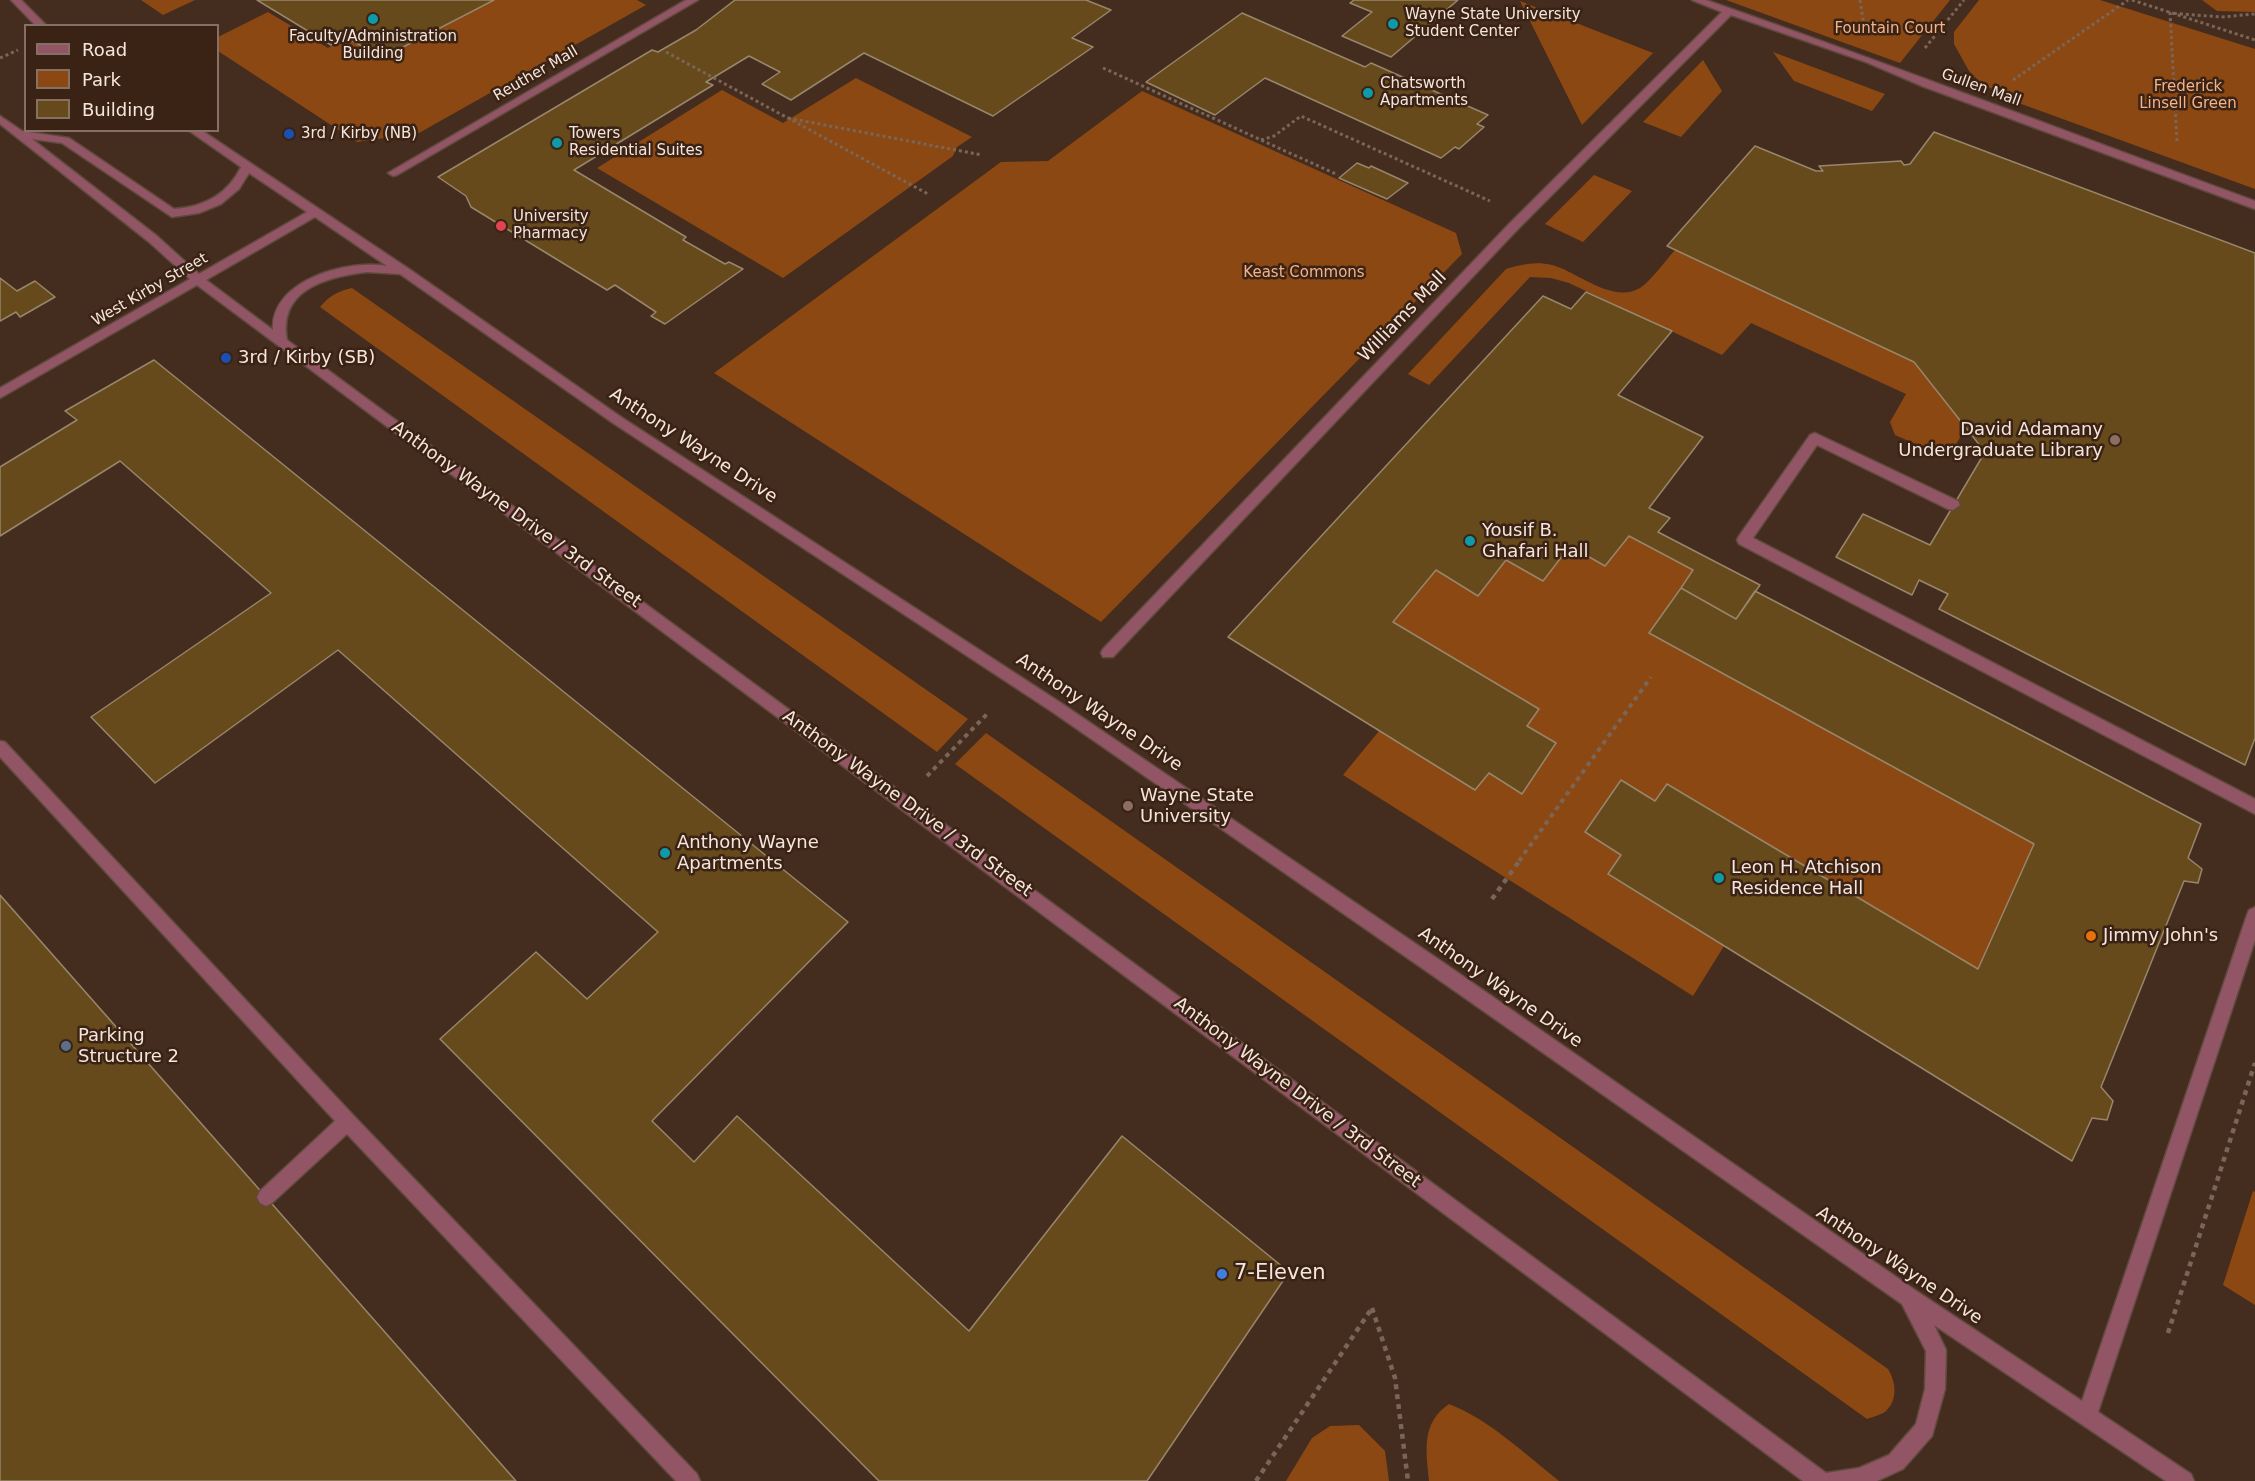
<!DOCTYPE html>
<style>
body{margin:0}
#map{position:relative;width:2255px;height:1481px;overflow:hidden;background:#442d1e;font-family:"DejaVu Sans",sans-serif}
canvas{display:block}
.legend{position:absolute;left:24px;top:24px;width:195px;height:108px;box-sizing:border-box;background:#3a2314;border:2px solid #857164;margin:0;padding:8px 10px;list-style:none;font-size:18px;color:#f5e5dc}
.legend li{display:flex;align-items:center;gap:12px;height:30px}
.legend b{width:30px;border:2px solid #857164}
</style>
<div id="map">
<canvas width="2255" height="1481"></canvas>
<ul class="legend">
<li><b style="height:8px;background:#915566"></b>Road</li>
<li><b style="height:16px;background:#8c4812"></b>Park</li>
<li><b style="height:16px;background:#664a1c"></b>Building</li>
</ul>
</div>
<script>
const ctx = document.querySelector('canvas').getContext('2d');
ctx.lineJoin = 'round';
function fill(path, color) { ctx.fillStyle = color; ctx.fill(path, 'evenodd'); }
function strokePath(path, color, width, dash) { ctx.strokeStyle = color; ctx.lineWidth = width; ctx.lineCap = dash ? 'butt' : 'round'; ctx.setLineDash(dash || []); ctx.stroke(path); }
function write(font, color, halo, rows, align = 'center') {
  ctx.font = font + ' "DejaVu Sans",sans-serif'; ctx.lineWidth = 5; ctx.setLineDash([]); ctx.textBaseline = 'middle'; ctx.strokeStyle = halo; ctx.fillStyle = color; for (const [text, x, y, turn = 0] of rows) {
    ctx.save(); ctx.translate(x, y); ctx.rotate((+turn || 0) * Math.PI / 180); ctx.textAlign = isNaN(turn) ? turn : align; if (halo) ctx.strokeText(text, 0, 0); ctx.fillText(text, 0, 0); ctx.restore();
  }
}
fill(new Path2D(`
 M141,0H195L163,15Z
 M494,0H637L646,5L419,133L357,142L218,51V37L268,12L328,48L346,37L382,58Z
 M1726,0H1950L1900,63Z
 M1979,0H2100L2255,49V189L2016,102L1981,83L1969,71L1954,44V32Z
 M2202,0H2255V12L2217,11Z
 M1520,1L1653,53L1582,125Z
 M1773,52L1885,94L1872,111L1794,81Z
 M1703,60L1722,91L1681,137L1643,122Z
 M856,78L972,137L957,147L953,156L783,278L597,168L722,90L783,123Z
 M1142,91L1456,233L1462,254L1101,622L714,373L1001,162L1048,161Z
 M1594,175L1632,191L1583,242L1545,224Z
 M1675,250L1914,362L1966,427L1948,458L1895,435L1890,422L1906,394L1751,323L1722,355L1569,283L1551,278L1530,277L1429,385L1408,374L1506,269C1521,264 1537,261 1552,265C1578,272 1612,304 1640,288C1651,281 1666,260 1675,250Z
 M352,288L968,719L937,752L320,307C329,296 338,291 352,288Z
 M1629,536L1693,570L1649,633L2034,844L1978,969L1668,784L1655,801L1621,780L1585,832L1621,855L1608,875L1724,946L1693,996L1343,775L1379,731L1475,790L1489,773L1522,794L1556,744L1527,726L1539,709L1393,622L1436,570L1478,596L1506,560L1543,580L1570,546L1605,566Z
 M986,733L1888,1369C1896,1382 1898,1400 1886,1411C1881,1415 1872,1417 1867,1419L955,764Z
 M2253,1191L2255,1192V1305L2223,1285Z
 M1449,1404C1490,1420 1525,1454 1559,1481H1429C1426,1450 1421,1423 1449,1404Z
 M1359,1425L1385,1451L1389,1481H1286L1312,1438L1330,1426Z`), '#8c4812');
const building = new Path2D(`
 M257,0H494L382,58L346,37L331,45Z
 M735,0H1086L1111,10L1072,38L1093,47L993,116L864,53L791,100L762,84L780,72L749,56L706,82L713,85L574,170L686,237L683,240L725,264L729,262L743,269L665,324L651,316L656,312L615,285L607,290L471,207L466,196L438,177L652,50L658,52L696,30Z
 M1354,0H1458L1391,57L1342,36L1372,12L1350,3Z
 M1242,13L1365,67L1371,63L1488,115L1477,124L1484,127L1459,149L1455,147L1441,158L1265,78L1215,115L1146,82Z
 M1934,132L2255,253V738L2245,765L1939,609L1948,594L1919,580L1912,595L1836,557L1863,514L1930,545L1985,452L1914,362L1667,246L1755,146L1816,171H1823L1819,166L1901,161L1904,165L1910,164Z
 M1357,163L1369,168L1371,166L1408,183L1387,199L1339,178Z
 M0,278L17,291L35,281L55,297L20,317L16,312L0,321Z
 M1586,292L1672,331L1618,395L1703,437L1649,508L1670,518L1658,532L1760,585L1736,619L1681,588L1693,570L1629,536L1605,566L1570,546L1543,581L1506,560L1478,596L1436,570L1393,622L1539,709L1527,726L1556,743L1522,794L1489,773L1475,790L1228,637L1543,296L1571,309Z
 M154,360L848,922L652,1121L694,1162L737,1116L969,1331L1122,1136L1289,1272L1147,1481H879L440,1039L536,952L587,999L658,932L338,650L155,783L91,717L271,593L120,461L0,536V467L77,420L65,411Z
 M1681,588L1736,619L1755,591L2201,824L2188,858L2202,869L2198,883L2184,881L2101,1087L2113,1101L2107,1120L2092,1118L2072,1161L1608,874L1621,855L1585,832L1621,780L1655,801L1667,784L1978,969L2034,844L1649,633Z
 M0,895L516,1481H0Z`);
fill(building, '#664a1c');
strokePath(building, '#98866c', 1.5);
const minor = new Path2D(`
 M11,0H21L47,26H36Z
 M686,0H698L397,175L393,176L388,173Z
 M1692,0H1706C1890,64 2072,134 2255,201V209L1922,86L1866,62L1731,15L1517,230L1113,657H1103L1101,653L1103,649L1509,224L1722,12Z
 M0,116L22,131L69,138L174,209C204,207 228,194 241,167L188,130H201L412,271L621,417L1061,703L1444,963L1915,1290L2082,1401L2247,915L2249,910L2255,907V940L2098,1412L2191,1474L2194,1481H2166L1934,1325L1946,1350L1945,1389L1932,1436L1903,1469L1877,1481H1803L197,285L0,398V388L190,279L149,242L0,124ZM32,139L62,143L172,217L199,213L221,204L239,189L249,173L307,212L199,274L157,236ZM315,217L387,266C348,259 270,280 273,330L206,280ZM367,272L400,274L613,423L1051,711L1432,975L1902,1304L1926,1351L1925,1389L1916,1424L1889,1455L1859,1468L1826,1473L287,340C278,289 327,277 367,272Z
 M1815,433L1958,501L1960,505L1953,510L1948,509L1817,445L1753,538L2255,799V814L1739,544L1737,540L1739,536L1810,435Z
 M0,741L5,742L353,1115L697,1474L700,1481H676L347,1134L272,1203L266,1206L260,1203L257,1197L260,1191L335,1121L0,757Z`);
strokePath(minor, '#604a3c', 3);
strokePath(new Path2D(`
 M1860,0L1864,26
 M2132,0L2255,40
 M1925,48L1964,0
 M666,52L928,194
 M0,58L18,50
 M1103,68L1338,175
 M2013,80L2128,0
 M788,118L982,155
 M1261,140L1274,136L1301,116L1490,201
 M2177,141L2170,13L2221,17L2255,14`), '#7a6658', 3, [3, 3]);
strokePath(new Path2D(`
 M927,776L987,714
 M1519,861L1651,677`), '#7a6658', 4, [4.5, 4.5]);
strokePath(new Path2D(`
 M1492,899L1520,860
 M1372,1308L1395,1378L1408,1481
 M2168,1333L2255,1063
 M1256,1481L1372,1308`), '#7a6658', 4.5, [5, 5]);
fill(minor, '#915566');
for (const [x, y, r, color] of [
 [373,19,6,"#0f9aa8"],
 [1393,24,6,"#0f9aa8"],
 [1368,93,6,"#0f9aa8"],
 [289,134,6,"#1a4fb4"],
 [557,143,6,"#0f9aa8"],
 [501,226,6,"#e0444e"],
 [226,358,6,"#1a4fb4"],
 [2115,440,6,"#8d6e63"],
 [1470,541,6,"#0f9aa8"],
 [1128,806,6,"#8d6e63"],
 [665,853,6,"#0f9aa8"],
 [1719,878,6,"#0f9aa8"],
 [2091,936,6,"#e8710a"],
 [66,1046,6,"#5c6f8a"],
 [1222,1274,6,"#3f7fe0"]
]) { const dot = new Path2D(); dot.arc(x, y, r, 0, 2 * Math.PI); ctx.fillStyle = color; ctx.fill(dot); strokePath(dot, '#3a2314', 2); }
write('15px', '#f5e5dc', '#3a2314', [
 ["Wayne State University",1405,15],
 ["Student Center",1405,32],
 ["Faculty/Administration",373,37,"center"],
 ["Building",373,54,"center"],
 ["Chatsworth",1380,84],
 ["Apartments",1380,101],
 ["3rd / Kirby (NB)",301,134],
 ["Towers",569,134],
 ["Residential Suites",569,151],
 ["University",513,217],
 ["Pharmacy",513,234]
], 'left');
write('15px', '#f2b38b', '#3a2314', [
 ["Fountain Court",1890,29],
 ["Frederick",2188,87],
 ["Linsell Green",2188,104],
 ["Keast Commons",1304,273]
]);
write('15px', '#f5e5dc', '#3a2314', [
 ["Reuther Mall",536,74,-30],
 ["Gullen Mall",1981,88,20],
 ["West Kirby Street",150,290,-30]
]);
write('18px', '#f5e5dc', '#3a2314', [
 ["Williams Mall",1403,317,-46],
 ["Anthony Wayne Drive",693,446,33],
 ["Anthony Wayne Drive / 3rd Street",516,515,36],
 ["Anthony Wayne Drive",1099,713,34],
 ["Anthony Wayne Drive / 3rd Street",907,804,36],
 ["Anthony Wayne Drive",1500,988,35],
 ["Anthony Wayne Drive / 3rd Street",1297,1093,37],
 ["Anthony Wayne Drive",1899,1266,34]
]);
write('18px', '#f5e5dc', '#3a2314', [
 ["3rd / Kirby (SB)",238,358],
 ["David Adamany",2103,430,"right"],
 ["Undergraduate Library",2103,451,"right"],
 ["Yousif B.",1482,531],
 ["Ghafari Hall",1482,552],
 ["Wayne State",1140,796],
 ["University",1140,817],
 ["Anthony Wayne",677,843],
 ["Apartments",677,864],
 ["Leon H. Atchison",1731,868],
 ["Residence Hall",1731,889],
 ["Jimmy John's",2103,936],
 ["Parking",78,1036],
 ["Structure 2",78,1057]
], 'left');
write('21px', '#f5e5dc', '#3a2314', [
 ["7-Eleven",1234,1274]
], 'left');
</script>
